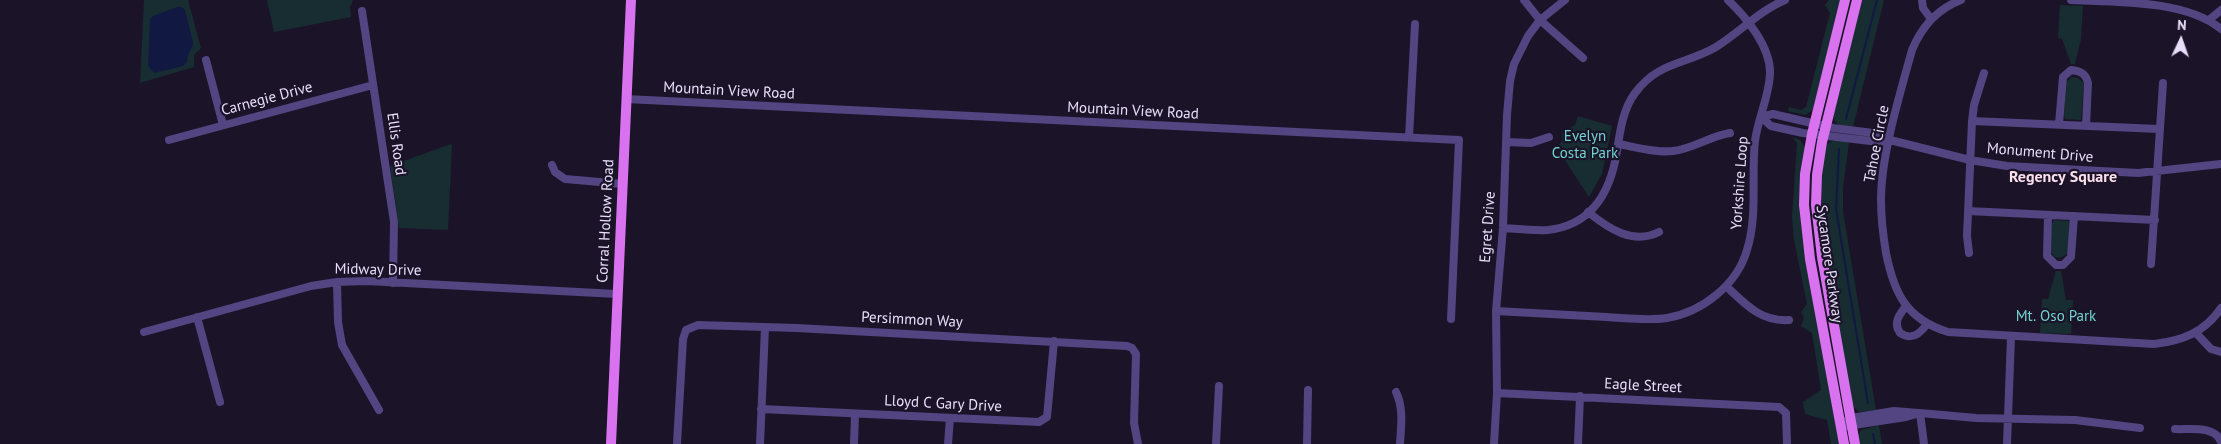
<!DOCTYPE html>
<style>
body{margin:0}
#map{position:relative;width:2221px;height:444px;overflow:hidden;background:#1b1428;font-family:"PT Sans",sans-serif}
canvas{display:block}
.north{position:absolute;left:2156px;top:15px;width:50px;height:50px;-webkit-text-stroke:4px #1b1428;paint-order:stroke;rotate:3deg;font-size:14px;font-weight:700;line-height:20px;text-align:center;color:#e8defb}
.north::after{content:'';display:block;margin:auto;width:18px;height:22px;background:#e8defb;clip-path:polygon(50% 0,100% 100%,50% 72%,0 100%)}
</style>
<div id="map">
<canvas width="2221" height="444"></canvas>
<div class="north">N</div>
</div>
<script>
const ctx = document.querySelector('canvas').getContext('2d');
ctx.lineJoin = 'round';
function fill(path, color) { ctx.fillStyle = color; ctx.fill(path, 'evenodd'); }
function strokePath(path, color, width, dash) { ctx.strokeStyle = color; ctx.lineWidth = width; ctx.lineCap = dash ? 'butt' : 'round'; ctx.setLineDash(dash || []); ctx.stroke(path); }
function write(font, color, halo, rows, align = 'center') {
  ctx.font = font + ' "PT Sans",sans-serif'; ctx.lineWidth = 4.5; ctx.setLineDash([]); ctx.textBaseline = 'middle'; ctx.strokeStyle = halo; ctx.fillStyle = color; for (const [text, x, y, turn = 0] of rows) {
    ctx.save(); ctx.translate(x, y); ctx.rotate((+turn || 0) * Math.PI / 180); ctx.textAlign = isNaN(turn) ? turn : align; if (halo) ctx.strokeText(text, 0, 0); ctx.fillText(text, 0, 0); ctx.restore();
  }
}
fill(new Path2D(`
 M144,0H188L201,48L194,55V67L140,83Z
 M267,0H352L353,1L350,7L351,17L274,32Z
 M1829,0H1840L1813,110L1805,115L1788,111L1789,107L1801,110L1806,107L1830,13L1825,5Z
 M1862,0H1884L1853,127C1844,126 1836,127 1833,117Z
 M2060,5L2083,6L2081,39L2075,64H2071L2062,39L2058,38Z
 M2072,77L2078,78L2084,83L2081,120L2065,119L2064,115L2066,82Z
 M1578,116L1612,126L1602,174L1589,197L1557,148L1562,141V133L1575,125Z
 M1792,137L1800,140L1805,147L1800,212L1802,235L1839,444H1831L1827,420L1805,414L1803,402L1821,390L1812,333L1801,326L1804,318L1801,312L1807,304L1794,240L1792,218L1797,143Z
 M1835,140L1849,142L1843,188V212L1876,410L1860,412L1853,407L1823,235L1821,186L1825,148L1828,143Z
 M451,144L452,145L448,230L399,228L390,166Z
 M2054,220L2069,221L2070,226L2069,253L2060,258L2055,257L2050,252L2051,225Z
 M2056,271H2061L2066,300H2073L2071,334L2040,333L2042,299H2048Z
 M1879,425L1882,444H1860L1858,435L1861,430Z`), '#172d31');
fill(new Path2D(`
 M177,7H182L185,10L193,42C193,49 187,53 187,62L183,66L154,73L148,66L150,19L153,16Z`), '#111943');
strokePath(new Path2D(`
 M1846,119L1877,0
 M1839,149L1836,209L1868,403
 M1873,434L1875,444`), '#111943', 2);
strokePath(new Path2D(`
 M1524,0L1540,20L1583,58
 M1922,0L1923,8L1931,19
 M1961,0C1937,9 1922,26 1912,50C1900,94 1881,155 1881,200C1881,218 1883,235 1886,253C1894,293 1906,319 1948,332L2154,344C2182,341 2205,332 2221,308
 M2071,0C2118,2 2186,0 2221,29
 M362,11L394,222L393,283
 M2210,19L2221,10
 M206,60L223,125
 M626,99L1459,140L1451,319
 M1761,117L1773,114L1833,128L1873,133L1890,140L1970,160L2007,166L2138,173L2221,164
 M1761,117L1771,126L1803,133L1879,142L1890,140
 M1972,121L2159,129
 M2059,124L2063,77L2071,70C2081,71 2086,74 2088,83L2086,126
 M1409,137L1415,24
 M169,140L373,85
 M1506,142L1531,143L1549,137
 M1618,144C1636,147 1655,153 1673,151C1693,149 1710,136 1730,133
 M552,165L555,172L565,179L623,184
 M1968,211L2155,220
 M1588,212C1609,229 1633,245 1659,232
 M2048,215L2047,256L2056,265H2063L2071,257L2074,216
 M1503,228C1518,229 1534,231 1548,230C1593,225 1611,190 1617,151C1620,131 1623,109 1635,93C1659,61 1685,65 1716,47C1740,32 1759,11 1785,0
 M1969,253L1967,236L1972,121L1974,105L1984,73
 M2151,264L2163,83
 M337,282L338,322L342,345L379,410
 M1726,286C1745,304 1761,322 1789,320
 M1906,306C1899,315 1893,323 1900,333C1912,341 1920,334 1927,324
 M1496,311C1533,313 1569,315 1606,317C1626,318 1647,321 1667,318C1702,312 1737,285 1747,250C1758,215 1751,177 1755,141C1758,118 1769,97 1770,74C1771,47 1746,17 1728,0
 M197,317L220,402
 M144,332L311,286L337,282L367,281L617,294
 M2196,333L2211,349L2221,352
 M1396,392C1404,409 1401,426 1400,444
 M1497,393L1779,407L1786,413L1787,444
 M761,409L1039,422L1047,417L1054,341
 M1920,413L1924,444
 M1846,421L1851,418L1894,411L1918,413
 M1847,426L1906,417L1920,413L1976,418L2075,420L2140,428
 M2175,429C2189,430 2215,425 2221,442
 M677,444L683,339L686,330L698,325L797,328L1127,346L1132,348L1136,354L1134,423L1138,444
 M760,444L765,328
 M854,444L855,414
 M948,444L950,418
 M1216,444L1219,386
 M1307,444L1308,390
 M1494,444L1497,393L1496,311L1503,228L1507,115L1510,81L1514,64L1528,36L1540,20L1565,0
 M1578,444L1580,396
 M2007,444L2011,337`), '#534482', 8);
strokePath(new Path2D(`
 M611,444L631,0
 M1844,444L1810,259L1804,205L1805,174L1812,134L1845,0
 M1855,444L1822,257L1816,205L1817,175L1822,142L1857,0`), '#d972ef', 10);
write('15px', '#e8defb', '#1b1428', [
 ["Mountain View Road",729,91,3],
 ["Carnegie Drive",267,99,-15],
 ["Mountain View Road",1133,111,3],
 ["Ellis Road",396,144,82],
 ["Tahoe Circle",1877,144,-79],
 ["Monument Drive",2040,153,5],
 ["Yorkshire Loop",1740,183,-86],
 ["Corral Hollow Road",606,221,-87],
 ["Egret Drive",1488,227,-86],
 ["Sycamore Parkway",1829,264,82],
 ["Midway Drive",378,270,1],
 ["Persimmon Way",912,320,3],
 ["Eagle Street",1643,386,3],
 ["Lloyd C Gary Drive",943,404,3]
]);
write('15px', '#71d4d0', '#1b1428', [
 ["Evelyn",1585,137],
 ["Costa Park",1585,154],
 ["Mt. Oso Park",2056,317]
]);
write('bold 16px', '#fbe0ec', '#1b1428', [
 ["Regency Square",2063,177]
]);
</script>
